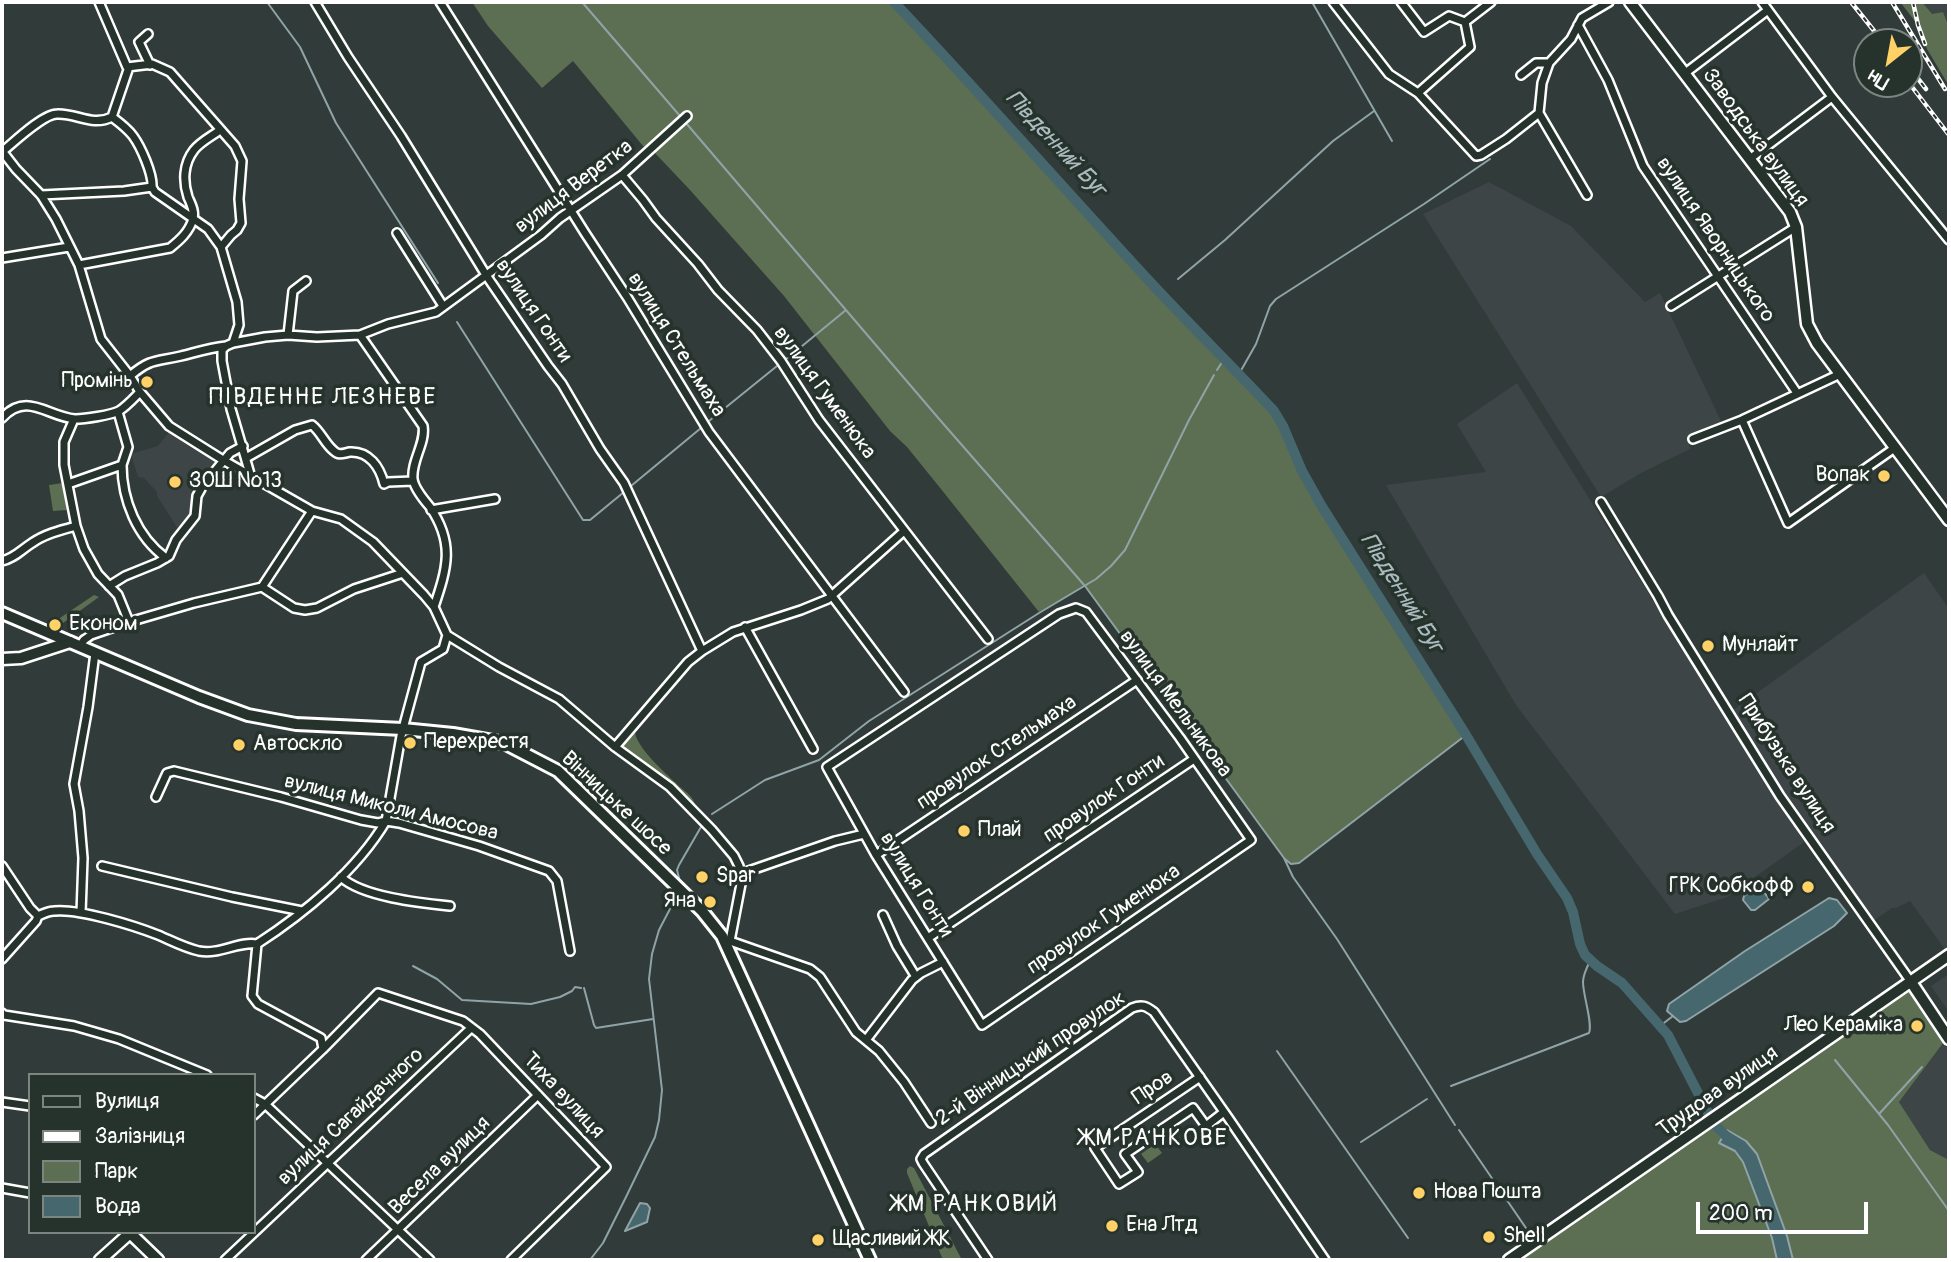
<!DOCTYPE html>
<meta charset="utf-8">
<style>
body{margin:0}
#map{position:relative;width:1951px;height:1262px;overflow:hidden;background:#313b39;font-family:Pangolin,sans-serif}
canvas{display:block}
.frame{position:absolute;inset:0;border:4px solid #fff;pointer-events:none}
.legend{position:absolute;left:28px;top:1073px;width:228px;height:161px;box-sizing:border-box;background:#26332d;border:2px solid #7d8581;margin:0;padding:9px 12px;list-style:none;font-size:21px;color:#fff}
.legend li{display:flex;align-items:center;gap:14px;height:35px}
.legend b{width:35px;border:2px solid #7d8581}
.north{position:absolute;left:1853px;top:28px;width:70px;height:70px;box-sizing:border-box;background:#26332d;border:2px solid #7d8581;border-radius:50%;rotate:211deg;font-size:19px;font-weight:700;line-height:28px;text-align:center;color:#fff}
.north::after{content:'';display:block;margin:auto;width:24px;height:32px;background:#ffd166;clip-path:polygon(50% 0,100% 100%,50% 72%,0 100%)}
.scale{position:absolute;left:1696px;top:1202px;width:172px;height:32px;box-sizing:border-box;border:4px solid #fff;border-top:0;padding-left:9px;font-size:21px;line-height:24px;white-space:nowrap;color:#fff;-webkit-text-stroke:5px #26332d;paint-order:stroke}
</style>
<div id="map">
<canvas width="1951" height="1262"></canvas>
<div class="frame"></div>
<ul class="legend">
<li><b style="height:9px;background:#26332d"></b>Вулиця</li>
<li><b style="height:9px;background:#fff"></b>Залізниця</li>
<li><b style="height:19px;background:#5c6f52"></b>Парк</li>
<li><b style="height:19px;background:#46676d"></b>Вода</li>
</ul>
<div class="north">Пн</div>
<div class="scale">200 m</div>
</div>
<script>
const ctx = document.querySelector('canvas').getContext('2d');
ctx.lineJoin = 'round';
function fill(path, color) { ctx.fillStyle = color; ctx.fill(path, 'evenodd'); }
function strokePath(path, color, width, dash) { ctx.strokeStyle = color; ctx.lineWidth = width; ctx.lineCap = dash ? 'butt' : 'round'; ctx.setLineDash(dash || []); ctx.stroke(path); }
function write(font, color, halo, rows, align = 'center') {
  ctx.font = font + ' Pangolin,sans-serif'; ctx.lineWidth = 7; ctx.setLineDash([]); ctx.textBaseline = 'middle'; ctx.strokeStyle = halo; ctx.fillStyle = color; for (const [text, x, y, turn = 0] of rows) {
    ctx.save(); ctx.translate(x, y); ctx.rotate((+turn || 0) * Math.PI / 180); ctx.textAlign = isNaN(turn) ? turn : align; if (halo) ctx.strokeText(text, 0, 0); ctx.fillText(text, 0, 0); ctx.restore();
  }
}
fill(new Path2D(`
 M1922,2H1949V27L1943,12L1932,15Z
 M1489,182L1571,226L1645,302L1660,293L1722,423L1689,438L1690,449L1641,473L1601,497L1423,214Z
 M1517,383L1804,842L1727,897L1675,914L1516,705L1386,485L1486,472L1457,424Z
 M170,431L220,462L200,486L193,515L180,532L157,496V492L144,478L138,477L131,454L158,446Z
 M1924,573L1949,609V955L1910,901L1896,908H1892L1870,923L1810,838L1729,713Z
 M1949,974V1012L1931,986Z
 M1946,1039L1949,1044V1160L1930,1150L1899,1102Z`), '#3e4547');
fill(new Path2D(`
 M472,2H894C982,95 1066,191 1153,285C1193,328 1235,369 1274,411L1283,426L1302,471L1321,505L1466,735L1299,863L1291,864L1284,858L1085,586L1039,612L941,489L907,447L890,431L784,296L690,190L654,152L643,146L573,61L542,88L488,26Z
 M1900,2H1922L1932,14L1943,12L1949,27V86L1927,49L1918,25Z
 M63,483L67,510L53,511L49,485Z
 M94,595L99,597L63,623L61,627L51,624Z
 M635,731C635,746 665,773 677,784C686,793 696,797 696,811L623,750L622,743Z
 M1910,985L1946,1039L1899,1102L1930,1150L1949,1160V1260H1514Z
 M1155,1144L1162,1153L1148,1163L1141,1154Z
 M910,1166L914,1168L962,1260H943L907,1173V1169Z`), '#5c6f52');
const water = new Path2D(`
 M1759,885L1769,899L1755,910H1751L1743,900L1744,896Z
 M1829,898L1837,900L1847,913L1834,926L1686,1021L1680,1022L1667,1011L1669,1004L1745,951Z
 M1727,1130L1746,1141L1757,1154L1787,1236L1793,1260H1777L1772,1238L1743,1162L1735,1151L1719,1143Z
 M640,1203L647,1204L650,1208L647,1222L625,1231Z`);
fill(water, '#46676d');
strokePath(water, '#90a4a7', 2);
strokePath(new Path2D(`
 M267,2L300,47L336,123L438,283
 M582,2L680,116
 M1312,2L1392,141
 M686,123L940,420L1085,586L1284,858L1293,877L1337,939L1455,1125
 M1178,279L1225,240L1333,141L1374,111
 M457,322L583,520H590L624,492
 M785,360L846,310
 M1217,370L1224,359
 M1239,374L1256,344L1270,306L1276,299L1424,204L1490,159
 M709,421L777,366
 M631,486L701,428
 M712,814L765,780L819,760L869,721L1039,613L1096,579L1111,566L1125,550L1189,420L1214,375
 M1285,859L1291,864L1299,863L1466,735
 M680,882L677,870L679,865L701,827
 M413,966L437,979L462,1000L531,1004L560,997L572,991L575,987L581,988
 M584,988L594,1025L596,1028L653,1019
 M1660,1026L1673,1016
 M1277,1051L1408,1238
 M1835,1060L1888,1125L1949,1211
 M1451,1086L1589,1033C1593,1023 1583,996 1583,982C1583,975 1587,967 1590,961
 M1879,1114L1922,1067
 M1459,1130L1528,1231
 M1361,1142L1427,1099
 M590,1260L603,1243L626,1197L655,1137L659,1120L662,1090L649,979L652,954L659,930L671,907`), '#90a4a7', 2);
strokePath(new Path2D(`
 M894,2C982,95 1066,191 1153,285C1193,328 1235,369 1274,411L1283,426L1302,471L1321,505L1466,735L1537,854L1567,898L1573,912L1580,944L1585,955L1597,966L1622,983L1668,1035L1714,1124L1726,1136L1735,1142`), '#46676d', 10);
const street = new Path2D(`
 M99,2L127,67L152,64L170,72L235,146L242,161L239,199L241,223L237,230L231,235L221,247
 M315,2L348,57L401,136L486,275L548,366L562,384L600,449L624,483L702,651
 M440,2L585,233L627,297L709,432L904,692
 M1333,2L1389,74L1418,93L1476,156L1481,155L1506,139L1539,113L1542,83L1549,63L1571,39L1582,18L1609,2
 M1401,2L1424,32L1449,16L1465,22
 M1762,2L1832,97L1949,240
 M1465,22L1491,2
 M1578,25L1608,80L1643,166L1797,393
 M148,34L139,42L150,65
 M129,67L112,117C120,123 127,128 133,136C141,147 153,174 152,187
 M1684,74L1768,10
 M1521,75L1536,63H1549
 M1418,93L1470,47L1465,22
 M1539,113L1587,195
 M2,151L16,169L41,195L56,219L79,265L101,339L130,376L140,392L169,426L223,460L312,511L341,519L373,542L424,595L434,607L447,635L499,667L559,699L615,747L670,787L712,830L734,856L739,866L741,884L730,941L725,943
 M2,152C14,142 43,114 57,114C77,113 92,127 112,117
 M1751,158L1832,97
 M622,175L643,200L656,218L698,264L718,290L757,330L781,361L819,420L988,639
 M41,195L124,191L152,187L155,192L208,229L221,247L237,302L239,325L233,343
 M397,233L443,306
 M2,258L69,247
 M79,265L170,248C180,240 189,232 193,219C195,211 191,204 188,197C183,182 183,164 194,150C200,142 212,136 220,130
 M1671,306L1796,227
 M288,335L293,291L306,281
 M360,335L423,426C426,443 411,461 413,479C414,488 424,500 430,507C455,544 447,568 434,607
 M130,376C151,358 156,362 181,356C197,352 209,348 226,346
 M2,418C27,391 48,417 75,419C85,419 111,415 119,411C127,406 134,398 140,392
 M74,419L64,442V465L76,526L84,549L98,574L118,595L129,622
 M1742,420L1788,523L1896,447
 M1693,439L1742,420L1840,374
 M246,458L295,430L312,425C321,432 325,444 334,451C339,456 344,453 350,452C369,451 380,467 384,484L388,482L413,481
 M122,465C122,500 137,537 166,558
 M250,474L231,409L222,361V350L226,346L233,343L265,337L288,335L317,337L360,335L388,324L436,312L541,235L560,218L622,175L687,116
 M68,484L122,465L128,447L118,412
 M1601,502L1658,596L1668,615L1780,796L1911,982
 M431,510L495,499
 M2,561C15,558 21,550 32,543C45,534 61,530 76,526
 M109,586L125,576L157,563L169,556L176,540L195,516L197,496L202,487L230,453L243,446
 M262,587L294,608L305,610L317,608L354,589L403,573
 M1076,608L1086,612L1180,738L1251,840L982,1025L876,855L827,767L1059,614Z
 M745,627L813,749
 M80,646L84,640L91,635L129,622L194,603L262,587L312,511
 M615,747L688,662L702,651L733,632L801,610L828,599L904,531
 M156,797L167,773L174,771L281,797L361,820L378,823L386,821L399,823L479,846L549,871L557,881L570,951
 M876,855L1137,680
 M2,866L30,908L38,916
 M102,866L232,897L302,911
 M740,874L835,841L864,834
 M341,877C362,897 421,903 450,906
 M81,913L83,858L79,811L74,784L88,707L95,653
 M883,915L897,946L916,977
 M38,916C43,914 48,911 54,911C78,908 135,926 158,935C172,941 185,948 199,951C220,955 238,941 257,944L252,996L258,1004L321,1038L323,1049
 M928,938L1194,759
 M730,941L810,969L820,977L856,1032L879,1051L904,1082L931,1123
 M257,944C305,913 357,870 386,821L401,736L421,662L443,649L447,635
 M2,959L36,921L38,916
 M2,1013L4,1015L74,1026L119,1039L207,1075
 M866,1040L912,980L921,973L943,962
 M1200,1077L1095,1148L1119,1184L1138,1172L1125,1154L1193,1108L1206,1126L1224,1112
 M254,1098L265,1104L430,1260
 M2,1102L30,1106
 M254,1115L323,1049L378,993L463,1021L480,1034L606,1167L511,1260
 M2,1188L30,1193
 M225,1260L471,1028
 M366,1260L538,1095
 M988,1260L923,1163L921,1159L924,1154L1132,1008C1142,1004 1146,1006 1154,1012L1229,1119L1325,1260`);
const secondary = new Path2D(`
 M1630,2L1790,212L1796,227L1807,324L1817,343L1949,520
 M2,659L21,658L70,642
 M1911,982L1949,1039
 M100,1260L130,1233L158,1260
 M1509,1260L1949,955`);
const primary = new Path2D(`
 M2,613L199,697L248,715L296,724L403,729L453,734L504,743L558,771L702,911L722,936L870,1260`);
strokePath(street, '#fff', 12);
strokePath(secondary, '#fff', 15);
strokePath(primary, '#fff', 16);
strokePath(street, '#26332d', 7);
strokePath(secondary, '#26332d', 10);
strokePath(primary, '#26332d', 10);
const rail = new Path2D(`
 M1851,2L1883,42
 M1892,2L1945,89
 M1913,2L1918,25L1925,44
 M1909,67L1926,89
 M1909,83L1949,135`);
strokePath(rail, '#fff', 4.5);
strokePath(rail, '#26332d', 2, [5]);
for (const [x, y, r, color] of [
 [147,382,7,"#ffd166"],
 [1884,476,7,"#ffd166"],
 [175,482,7,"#ffd166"],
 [55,625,7,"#ffd166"],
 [1708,646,7,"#ffd166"],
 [410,743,7,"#ffd166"],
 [239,745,7,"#ffd166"],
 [964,831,7,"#ffd166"],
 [702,877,7,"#ffd166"],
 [1808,887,7,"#ffd166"],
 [710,902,7,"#ffd166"],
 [1917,1026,7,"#ffd166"],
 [1419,1193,7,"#ffd166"],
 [1112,1226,7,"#ffd166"],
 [1489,1237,7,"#ffd166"],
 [818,1240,7,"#ffd166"]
]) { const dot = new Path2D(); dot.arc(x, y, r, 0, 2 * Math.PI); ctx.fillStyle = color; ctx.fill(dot); strokePath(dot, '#26332d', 2.5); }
write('21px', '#fff', '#26332d', [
 ["Заводська вулиця",1755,138,54],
 ["вулиця Веретка",574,187,-37],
 ["вулиця Яворницького",1715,240,56],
 ["вулиця Гонти",533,311,56],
 ["вулиця Стельмаха",676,345,58],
 ["вулиця Гуменюка",824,393,54],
 ["вулиця Мельникова",1175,704,54],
 ["провулок Стельмаха",997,753,-34],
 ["Прибузька вулиця",1786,764,57],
 ["провулок Гонти",1104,799,-34],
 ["Вінницьке шосе",616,804,43],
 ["вулиця Миколи Амосова",391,808,14],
 ["вулиця Гонти",916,885,58],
 ["провулок Гуменюка",1104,920,-34],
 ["2-й Вінницький провулок",1031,1059,-34],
 ["Пров",1153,1088,-34],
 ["Трудова вулиця",1718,1092,-35],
 ["Тиха вулиця",563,1096,47],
 ["вулиця Сагайдачного",351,1117,-43],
 ["Весела вулиця",440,1166,-44]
]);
write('21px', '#fff', '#26332d', [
 ["Промінь",133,382,"right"],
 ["Вопак",1870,476,"right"],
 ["ЗОШ №13",189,482],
 ["Економ",69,625],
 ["Мунлайт",1722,646],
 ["Перехрестя",424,743],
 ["Автоскло",253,745],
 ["Плай",978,831],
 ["Spar",716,877],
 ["ГРК Собкофф",1794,887,"right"],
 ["Яна",696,902,"right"],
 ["Лео Кераміка",1903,1026,"right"],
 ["Нова Пошта",1433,1193],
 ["Ена Лтд",1126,1226],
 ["Shell",1503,1237],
 ["Щасливий ЖК",832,1240]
], 'left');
write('italic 23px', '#acbbbd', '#26332d', [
 ["Південний Буг",1055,144,47],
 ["Південний Буг",1401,593,58]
]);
ctx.letterSpacing = '2px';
write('23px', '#fff', '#26332d', [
 ["ПІВДЕННЕ ЛЕЗНЕВЕ",323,398],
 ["ЖМ РАНКОВЕ",1154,1139],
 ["ЖМ РАНКОВИЙ",975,1205]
]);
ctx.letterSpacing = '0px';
</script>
